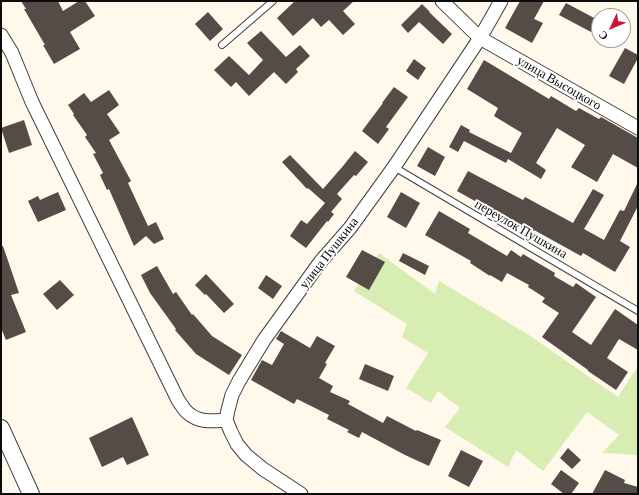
<!DOCTYPE html>
<meta charset="utf-8">
<style>
body{margin:0}
#map{position:relative;width:639px;height:495px;overflow:hidden;background:#fff8eb;font-family:"Crimson Pro",serif}
canvas{display:block}
.frame{position:absolute;inset:0;border:2px solid #0c0c0c;pointer-events:none}
.north{position:absolute;left:591px;top:8px;width:40px;height:40px;box-sizing:border-box;background:#fff;border:1px solid #9e9e9e;border-radius:50%;rotate:226deg;font-size:11px;font-weight:700;line-height:16px;text-align:center;color:#0c0c0c}
.north::after{content:'';display:block;margin:auto;width:14px;height:18px;background:#c81737;clip-path:polygon(50% 0,100% 100%,50% 72%,0 100%)}
</style>
<div id="map">
<canvas width="639" height="495"></canvas>
<div class="frame"></div>
<div class="north">С</div>
</div>
<script>
const ctx = document.querySelector('canvas').getContext('2d');
ctx.lineJoin = 'round';
function fill(path, color) { ctx.fillStyle = color; ctx.fill(path, 'evenodd'); }
function strokePath(path, color, width, dash) { ctx.strokeStyle = color; ctx.lineWidth = width; ctx.lineCap = dash ? 'butt' : 'round'; ctx.setLineDash(dash || []); ctx.stroke(path); }
function write(font, color, halo, rows, align = 'center') {
  ctx.font = font + ' "Crimson Pro",serif'; ctx.lineWidth = 4; ctx.setLineDash([]); ctx.textBaseline = 'middle'; ctx.strokeStyle = halo; ctx.fillStyle = color; for (const [text, x, y, turn = 0] of rows) {
    ctx.save(); ctx.translate(x, y); ctx.rotate((+turn || 0) * Math.PI / 180); ctx.textAlign = isNaN(turn) ? turn : align; if (halo) ctx.strokeText(text, 0, 0); ctx.fillText(text, 0, 0); ctx.restore();
  }
}
fill(new Path2D(`
 M379,253L435,294L439,281L529,335L618,397L636,369L638,370V455L602,453L619,435L587,412L543,471L516,450L508,467L445,427L460,408L438,391L431,403L406,388L428,353L402,337L407,324L354,291Z`), '#d8edb1');
fill(new Path2D(`
 M21,1H58L63,11L79,1H85L95,16L70,32L80,49L54,64L43,45H45L24,9H26Z
 M295,1H354L343,11L355,24L343,35L329,20L321,27L313,18L293,36L277,18Z
 M520,1H544L534,19L543,23L532,43L505,28Z
 M566,3L598,20L591,32L559,15Z
 M422,4L430,12H429L452,34L443,44L419,22L408,33L401,25Z
 M208,12L223,29L210,41L195,24Z
 M261,31L286,57L300,45L310,56L296,69L298,72L286,84L274,72L249,96L236,82L231,87L214,70L229,56L249,75L263,60L247,43Z
 M625,48L638,55V58L624,84L609,76Z
 M414,59L426,68L418,80L406,71Z
 M484,60L549,99L551,96L576,111L579,108L599,119L601,117L638,138V168L613,154L597,182L571,167L585,145L557,128L536,163L546,170L541,179L508,159L506,163L464,141L458,152L449,147L461,125L470,130L469,132L511,153L522,133L494,116L498,108L467,89Z
 M394,87L408,97L386,127L389,129L378,144L362,131L383,103H382Z
 M109,90L119,105L107,114L120,133L109,140L131,181L128,183L148,226L156,222L164,239L154,244L146,236L134,246L109,189L107,190L100,175L103,173L93,154L96,153L85,137L87,135L73,115L74,114L68,105L84,93L91,102Z
 M24,120L32,145L9,153L1,128Z
 M428,147L445,157L435,176L417,166Z
 M355,151L368,162L356,176L354,175L337,194L342,199L331,212L334,214L328,222L327,221L306,248L290,236L301,220L307,224L325,203L308,188L307,189L282,162L290,155L323,189L343,166Z
 M468,171L523,200L525,197L573,223L593,189L604,195L584,229L604,240L620,210L624,211L638,182V206L620,241L630,247L615,272L583,253L581,256L534,230L532,234L511,223L489,210V209L457,191Z
 M58,192L66,210L38,222L28,201L38,196L40,200Z
 M401,192L420,203L406,228L387,217Z
 M439,211L470,229L468,233L507,256L511,250L521,257L523,254L555,273L554,276L573,287L576,283L596,297L572,332L591,345L615,309L638,325V350L619,339L607,358L628,372L616,390L588,371V370L542,337L559,313L542,302L545,298L528,287L529,285L507,273L502,282L490,275V276L470,263L471,261L425,235Z
 M1,246H3L19,293L11,295L26,332L6,340L1,328Z
 M362,250L385,262L369,290L346,277Z
 M403,253L429,266L425,275L399,261Z
 M157,266L173,294L176,292L192,315L193,314L212,336L242,355L229,375L196,354L175,330L176,329L150,293L141,275Z
 M206,274L234,304L224,313L206,294L205,295L195,285Z
 M266,275L282,286L273,299L258,288Z
 M60,280L74,295L57,310L43,294Z
 M281,331L310,348L317,336L335,346L325,363L327,364L319,378L333,386L330,392L350,401L348,404L383,423L387,416L416,431L417,430L441,440L429,466L405,455L362,432L359,438L347,432L349,430L327,419L329,415L297,399L294,404L251,380L262,360L272,365L284,344L276,339Z
 M365,364L394,376L388,391L359,379Z
 M132,417L149,455L127,465L123,457L102,467L89,438Z
 M568,448L581,460L572,469L560,458Z
 M461,450L483,461L469,487L448,476Z
 M561,470L579,483L571,494H564L551,484Z
 M605,470L625,480L624,483L638,487V494H592Z`), '#554b47');
const service = new Path2D(`
 M222,45L273,1
 M394,167L638,311`);
const minor = new Path2D(`
 M442,1L480,38L638,128
 M1,35L12,53L32,102L178,400C181,404 184,410 188,413C199,423 213,421 226,420
 M301,494L263,469L246,455L237,444L231,432L226,420L228,410L232,395L239,381L264,340L321,261L350,228L394,167L480,38L501,1`);
const tertiary = new Path2D(`
 M1,428L31,494`);
strokePath(service, '#3f3f3f', 8);
strokePath(minor, '#3f3f3f', 15);
strokePath(tertiary, '#3f3f3f', 18);
strokePath(service, '#fff', 6);
strokePath(minor, '#fff', 13);
strokePath(tertiary, '#fff', 16);
write('13px', '#0c0c0c', '#fff', [
 ["улица Высоцкого",559,83,30],
 ["переулок Пушкина",521,229,30],
 ["улица Пушкина",329,253,-52]
]);
</script>
